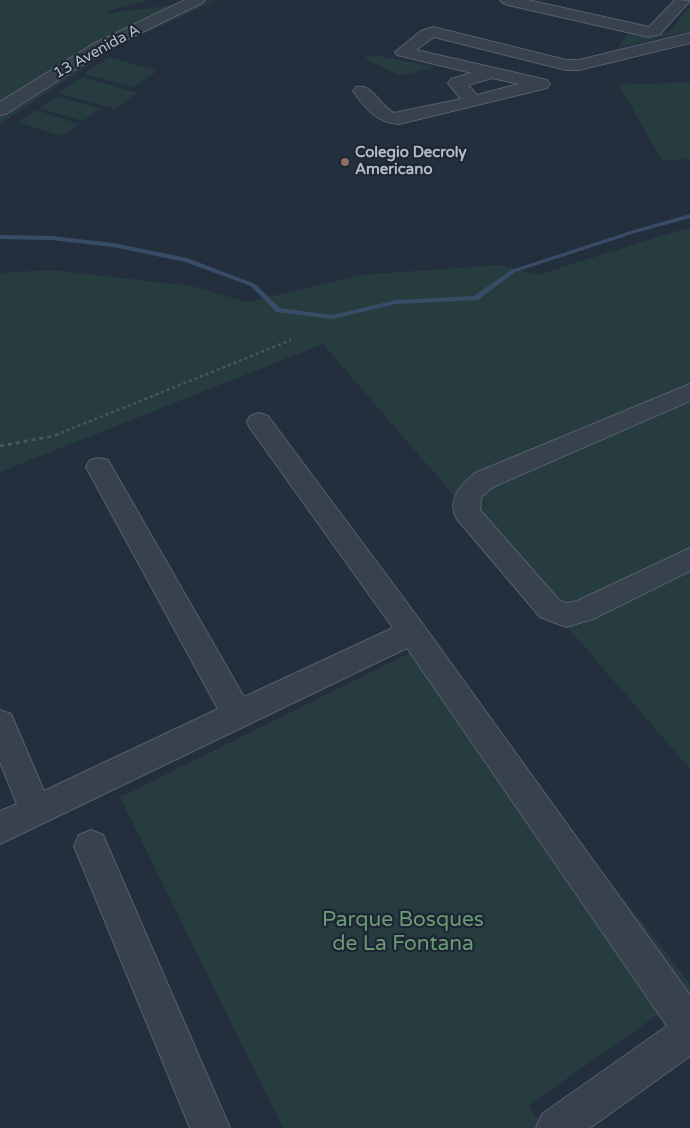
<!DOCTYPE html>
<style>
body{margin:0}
canvas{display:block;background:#242f3e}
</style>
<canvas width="690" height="1128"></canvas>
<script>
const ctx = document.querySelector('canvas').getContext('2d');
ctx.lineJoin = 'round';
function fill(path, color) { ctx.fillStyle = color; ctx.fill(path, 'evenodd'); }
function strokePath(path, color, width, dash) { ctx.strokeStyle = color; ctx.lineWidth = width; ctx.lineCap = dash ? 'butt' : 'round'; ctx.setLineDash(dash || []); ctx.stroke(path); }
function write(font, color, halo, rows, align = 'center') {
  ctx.font = font + ' "Varela Round",sans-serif'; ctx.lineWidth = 4.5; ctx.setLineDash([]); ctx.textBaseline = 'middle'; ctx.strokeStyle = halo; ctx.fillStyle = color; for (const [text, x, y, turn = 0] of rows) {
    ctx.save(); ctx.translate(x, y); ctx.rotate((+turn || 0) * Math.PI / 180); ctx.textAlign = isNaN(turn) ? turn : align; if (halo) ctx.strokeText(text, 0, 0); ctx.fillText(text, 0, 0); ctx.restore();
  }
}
fill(new Path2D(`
 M0,0H149L108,11L109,13L216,0L110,50L0,124Z
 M690,6V31L618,48L629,31L652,35L669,32Z
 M373,55L436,67L401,76L364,58Z
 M109,57L157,71L134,87L84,74Z
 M83,77L137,93L115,109L58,93Z
 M690,82V159L662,160L619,85Z
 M58,96L100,109L83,121L40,108Z
 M36,110L79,124L61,136L18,122Z
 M690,227V769L323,344L0,472V273L51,270L192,286L247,302L362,275L499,265L537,275Z
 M426,645L690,984V992L529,1105L543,1128H283L120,797Z`), '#263c3f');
fill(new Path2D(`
 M690,214V218L635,233L515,272L478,300L396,304L332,319L276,312L251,286L185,262L113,247L51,240L0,239V235L51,236L113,243L187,258L255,284L280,308L332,315L396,300L474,296L511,270L631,231Z`), '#394c67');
const minor = new Path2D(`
 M185,0H205L202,3L105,50L6,114L0,115V102L93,44Z
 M500,0H528L649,27L675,0L690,1L660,34L649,37L508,5L503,3Z
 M433,27L566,60H579L690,33V43L579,70H566L434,37L416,50L547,80L550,84L547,88L399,124C377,123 365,108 353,91L356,87C373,83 378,105 394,113L461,99L448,83L451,79L472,73L397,55L395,52L421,31ZM492,78L519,84L477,95L468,85Z
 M690,384V401L493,487L481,497L480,510L560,601L567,603L577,601L690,548V571L593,619L566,627L540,617L457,519C446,500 461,485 475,473Z
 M259,413L268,416L422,623L690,995V1056L590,1128H536L542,1114L667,1026L407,648L0,844V811L17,804L0,762V710L11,714L44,791L218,709L86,467L90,460L99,458L108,460L244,697L393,628L250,428L247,422L250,416Z
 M91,830L103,835L230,1128H190L74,846L79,835Z`);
strokePath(minor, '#565f6c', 2);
strokePath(new Path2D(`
 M61,433L291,340`), '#44595c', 2.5, [3, 3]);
strokePath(new Path2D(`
 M0,446L53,436L64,432`), '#44595c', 3, [4, 4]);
fill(minor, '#38414e');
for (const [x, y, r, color] of [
 [345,162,5,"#8d6e63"]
]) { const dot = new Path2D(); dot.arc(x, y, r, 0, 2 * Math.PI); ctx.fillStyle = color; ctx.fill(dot); strokePath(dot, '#1d2633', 2); }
write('15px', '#b4bcc9', '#1d2633', [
 ["13 Avenida A",97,52,-29]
]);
write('bold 15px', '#b4bcc9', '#1d2633', [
 ["Colegio Decroly",355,153],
 ["Americano",355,170]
], 'left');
write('21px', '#6b9a76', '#1d2633', [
 ["Parque Bosques",403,920],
 ["de La Fontana",403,944]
]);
</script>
